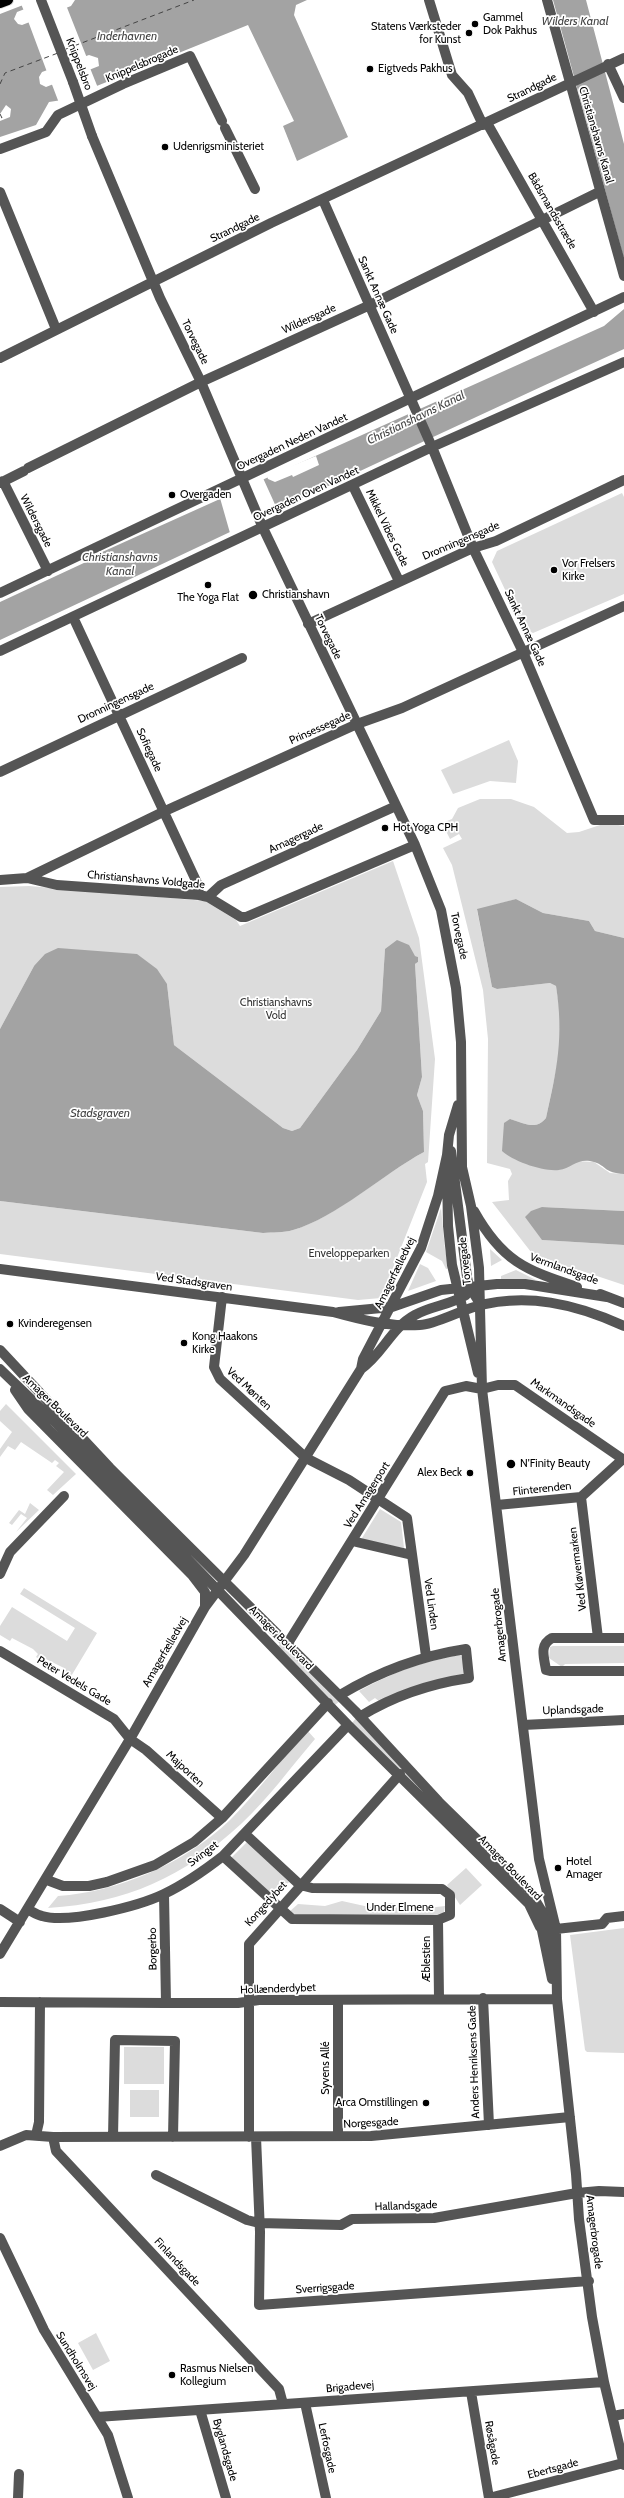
<!DOCTYPE html>
<meta charset="utf-8">
<style>
body{margin:0}
canvas{display:block;background:#fff}
</style>
<canvas width="624" height="2498"></canvas>
<script>
const ctx = document.querySelector('canvas').getContext('2d');
ctx.lineJoin = 'round';
function fill(path, color) { ctx.fillStyle = color; ctx.fill(path, 'evenodd'); }
function strokePath(path, color, width, dash) { ctx.strokeStyle = color; ctx.lineWidth = width; ctx.lineCap = dash ? 'butt' : 'round'; ctx.setLineDash(dash || []); ctx.stroke(path); }
function write(font, color, halo, rows, align = 'center') {
  ctx.font = font + ' Cabin,sans-serif'; ctx.lineWidth = 3.5; ctx.setLineDash([]); ctx.textBaseline = 'middle'; ctx.strokeStyle = halo; ctx.fillStyle = color; for (const [text, x, y, turn = 0] of rows) {
    ctx.save(); ctx.translate(x, y); ctx.rotate((+turn || 0) * Math.PI / 180); ctx.textAlign = isNaN(turn) ? turn : align; if (halo) ctx.strokeText(text, 0, 0); ctx.fillText(text, 0, 0); ctx.restore();
  }
}
fill(new Path2D(`
 M622,493L624,497V594L533,633L523,628L492,562L497,551Z
 M509,740L518,761L516,783L490,781L453,794L441,770Z
 M480,799H511L534,807L567,833L579,832L606,823L624,826V938L595,931L589,921L543,913L516,899L477,910L492,987L497,989L550,983L556,986L561,1018L560,1052L546,1118C536,1131 524,1123 510,1119L559,1170L576,1161L594,1162L610,1173L624,1174V1211L542,1207V1240L624,1245V1285L579,1270L538,1261L492,1202L509,1200L508,1181L512,1174L510,1169L487,1163L488,1039L483,990L452,865L443,848L462,839L459,834L450,839L442,823L452,819L458,808Z
 M393,861L419,938L435,1059L428,1162L425,1164L427,1182L381,1298L358,1300L0,1254V1201L263,1233C272,1232 284,1233 293,1230C335,1218 383,1174 424,1152L423,1111L417,1095L422,1077L415,964L418,962V957L385,949L381,1011L357,1050L300,1128L292,1131L283,1128L174,1045L167,984L34,966L0,1029V887L29,886L205,901L236,920L240,926Z
 M441,1208L445,1250L449,1268L446,1269L442,1261L426,1252Z
 M490,1249L502,1260L491,1266Z
 M420,1264L428,1268L436,1281L408,1291Z
 M516,1270L536,1280L501,1279V1276Z
 M6,1404L76,1474L53,1495L47,1490L64,1472L56,1466L59,1463L55,1460L52,1463L21,1442L15,1450L8,1446L0,1457V1449L12,1432L0,1421V1411Z
 M30,1503L39,1510L16,1532L27,1518L21,1514L12,1525L9,1523L19,1510L25,1514Z
 M380,1509L401,1522L404,1548L365,1541L362,1538Z
 M24,1588L97,1633L70,1678L63,1674L66,1669L44,1658L42,1661L36,1657L38,1654L33,1649L12,1638L10,1641L0,1635V1626L12,1607L67,1641L75,1628L20,1594Z
 M280,1644L340,1701L335,1705L278,1646Z
 M553,1646H624V1663L565,1664L562,1667L549,1658L550,1647Z
 M460,1655L463,1658V1675L380,1702L375,1698L369,1702L359,1691C391,1673 423,1661 460,1655Z
 M356,1718L476,1847L352,1723Z
 M307,1730L315,1739C291,1767 268,1799 241,1824C184,1877 126,1903 48,1908L58,1896C119,1892 185,1863 230,1820C258,1792 281,1759 307,1730Z
 M248,1841L289,1882L274,1899L231,1858Z
 M466,1868L482,1885L460,1905L447,1885Z
 M342,1901L369,1907L391,1903L428,1908L445,1906L444,1913L440,1916H292L289,1912L298,1904L325,1906Z
 M624,1928V2053L587,2052L585,2050L570,1935Z
 M124,2047H164V2084H124Z
 M130,2090H159V2117H130Z
 M96,2333L110,2361L93,2370L78,2343Z`), '#dcdcdc');
fill(new Path2D(`
 M36,0H48L17,12L14,19L18,24L22,25L71,6L75,0H307L296,5L294,15L348,137L297,161L283,126L294,121L248,25L62,100L49,102L36,125L0,137V14ZM89,55L98,58L99,66L46,87L40,84L39,77L42,72Z
 M553,0H586L624,144V259Z
 M624,309V349C415,444 208,543 0,640V602L101,555L100,553L604,326Z
 M516,899L543,913L589,921L595,931L624,938V1174C604,1173 607,1166 594,1162C578,1157 572,1168 559,1170C543,1172 513,1161 502,1151L504,1123L510,1119C524,1123 536,1131 546,1118C557,1069 564,1037 556,986L550,983L497,989L492,987L477,909Z
 M397,940L409,945L415,956L418,957V962L415,964L422,1077L417,1095L423,1111L424,1152C383,1174 336,1218 293,1230C284,1233 272,1232 263,1233L0,1201V1029L34,966L45,954L58,948L137,954L157,969L167,984L174,1045L283,1128L292,1131L300,1128L357,1050L381,1011L385,949Z
 M542,1207L624,1211V1245L542,1240L525,1217L531,1211Z`), '#a3a3a3');
fill(new Path2D(`
 M30,0H50L24,11L21,4Z
 M66,5L87,58L47,72L28,21Z
 M90,68L98,88L59,103L51,82Z
 M6,105L11,109L10,117L0,121V114Z
 M316,456L319,465L293,477L292,475L275,482L268,479L267,476Z
 M263,478L278,511L230,533L220,498Z`), '#fff');
strokePath(new Path2D(`
 M66,49L194,0
 M0,84L5,73L58,53
 M0,114L2,118L0,117`), '#444', 1, [5, 4]);
const major = new Path2D(`
 M0,3L8,0`);
strokePath(major, '#dbdbdb', 12);
strokePath(new Path2D(`
 M41,0L73,82
 M429,0L452,75L468,93L483,125
 M547,0L624,276
 M608,64L624,98
 M487,123L594,312
 M225,128L255,189
 M92,136L160,298L201,382L263,528L415,845L441,910L456,988L461,1042L462,1167L471,1206L479,1268L482,1389L539,1859L556,1929L557,1999L576,2174L579,2219L592,2317L604,2382L624,2465
 M0,149L46,132L58,115L123,84L190,56L222,121
 M0,192L56,329
 M323,200L432,447L473,548L523,652L594,820H624
 M0,358L271,223L624,58
 M28,468L201,382L370,305L599,192
 M3,481L48,571
 M0,483L24,471
 M353,486L399,581
 M0,593L624,297
 M73,617L198,885L199,895
 M308,624L473,548L496,541L624,480
 M0,651L432,447L624,362
 M0,772L242,658
 M27,878L165,811L357,724L402,708L624,606
 M0,880L27,878L57,885L199,895L208,897L241,917H246L415,845
 M208,897L221,885L396,806
 M451,1151L467,1277L469,1286L481,1305
 M447,1173L448,1226L452,1265L478,1373
 M474,1211C502,1261 525,1270 577,1287
 M0,1269L333,1312C362,1320 389,1327 420,1325C433,1325 460,1311 474,1307C526,1292 576,1304 624,1326
 M600,1294L624,1303
 M222,1297L214,1367L220,1379L306,1458L349,1480L407,1518L426,1656
 M339,1312L392,1307L441,1290L497,1284H525L607,1297
 M0,1350L110,1468L355,1711L439,1802L529,1890L543,1913L551,1949
 M0,1369L57,1424L348,1725L529,1904L540,1927
 M361,1369C382,1355 391,1328 415,1315C431,1306 450,1305 466,1295
 M15,1390L28,1409L192,1575L205,1592V1607
 M581,1497L598,1638
 M497,1505L581,1497L623,1459
 M352,1541L412,1555
 M0,1574L10,1552L64,1496
 M624,1638H552C539,1645 544,1657 546,1670L550,1671H624
 M288,1643L445,1391L466,1386L482,1389L498,1385H515L624,1460
 M0,1651L114,1719L130,1739L146,1750L222,1818
 M340,1695C380,1671 420,1656 466,1649L469,1678C429,1684 395,1695 361,1716
 M523,1725L624,1720
 M223,1856L292,1919L438,1920L450,1915V1895L442,1889L312,1888L300,1885L245,1834
 M47,1880L63,1886H89L107,1882L155,1865L194,1842L222,1818L328,1703
 M164,1894L166,2003
 M0,1909L20,1922
 M29,1910C33,1912 37,1915 42,1916C69,1924 139,1906 164,1894C185,1884 205,1870 223,1856L348,1725
 M438,1920L439,1998
 M540,1921L552,1979
 M556,1929L602,1924L607,1918L624,1916
 M0,1954L130,1739L205,1607L244,1555L361,1369L363,1359L421,1248L438,1196L447,1155L449,1135L458,1105
 M483,1998L489,2125
 M0,2002L166,2003H238L259,2000L557,1999
 M36,2135L39,2122L40,2002
 M338,2136V2000
 M53,2137L56,2151L279,2389L283,2404
 M113,2137L115,2040L175,2041L173,2137
 M249,2137V1944L400,1774
 M256,2137L260,2232L259,2305L589,2281
 M0,2146L26,2135L53,2137L371,2136L570,2117
 M156,2175L247,2220L259,2223L341,2225L352,2219L434,2218L577,2193L599,2191L624,2192
 M0,2238L44,2330L108,2435L128,2498
 M471,2392L489,2498
 M305,2403L326,2498
 M200,2410L226,2498
 M613,2416L624,2414
 M97,2417L604,2382
 M18,2498L19,2474
 M489,2498L623,2463`), '#555', 10);
strokePath(major, '#000', 10);
strokePath(new Path2D(`
 M73,82L92,136`), '#555', 10);
for (const [x, y, r, color] of [
 [475,24,4,"#000"],
 [469,33,4,"#000"],
 [370,69,4,"#000"],
 [165,147,4,"#000"],
 [172,495,4,"#000"],
 [554,570,4,"#000"],
 [208,585,4,"#000"],
 [253,595,5,"#000"],
 [385,828,4,"#000"],
 [10,1324,4,"#000"],
 [184,1343,4,"#000"],
 [511,1464,5,"#000"],
 [470,1473,4,"#000"],
 [558,1868,4,"#000"],
 [426,2103,4,"#000"],
 [172,2375,4,"#000"]
]) { const dot = new Path2D(); dot.arc(x, y, r, 0, 2 * Math.PI); ctx.fillStyle = color; ctx.fill(dot); strokePath(dot, '#fff', 1.5); }
write('11px', '#000', '#fff', [
 ["Gammel",483,18],
 ["Dok Pakhus",483,31],
 ["Statens Værksteder",461,27,"right"],
 ["for Kunst",461,40,"right"],
 ["Eigtveds Pakhus",378,69],
 ["Udenrigsministeriet",173,147],
 ["Overgaden",180,495],
 ["Vor Frelsers",562,564],
 ["Kirke",562,577],
 ["Christianshavn",262,595],
 ["The Yoga Flat",208,598,"center"],
 ["Hot Yoga CPH",393,828],
 ["Kvinderegensen",18,1324],
 ["Kong Haakons",192,1337],
 ["Kirke",192,1350],
 ["N'Finity Beauty",520,1464],
 ["Alex Beck",462,1473,"right"],
 ["Hotel",566,1862],
 ["Amager",566,1875],
 ["Arca Omstillingen",418,2103,"right"],
 ["Rasmus Nielsen",180,2369],
 ["Kollegium",180,2382]
], 'left');
write('11px', '#000', '#fff', [
 ["Knippelsbro",79,64,69],
 ["Knippelsbrogade",142,64,-23],
 ["Strandgade",532,88,-26],
 ["Christianshavns Kanal",596,135,74],
 ["Bådsmandsstræde",552,211,60],
 ["Strandgade",235,228,-26],
 ["Sankt Annæ Gade",378,295,66],
 ["Wildersgade",309,319,-24],
 ["Torvegade",195,342,64],
 ["Overgaden Neden Vandet",292,442,-25],
 ["Overgaden Oven Vandet",306,494,-25],
 ["Wildersgade",36,521,63],
 ["Mikkel Vibes Gade",387,528,64],
 ["Dronningensgade",461,541,-23],
 ["Sankt Annæ Gade",525,628,65],
 ["Torvegade",328,637,64],
 ["Dronningensgade",116,703,-25],
 ["Prinsessegade",320,728,-24],
 ["Sofiegade",149,750,65],
 ["Amagergade",296,838,-25],
 ["Christianshavns Voldgade",146,880,5],
 ["Torvegade",459,936,78],
 ["Torvegade",465,1261,-96],
 ["Vermlandsgade",564,1269,20],
 ["Amagerfælledvej",395,1273,-64],
 ["Ved Stadsgraven",194,1282,8],
 ["Ved Mønten",249,1389,43],
 ["Markmandsgade",563,1403,35],
 ["Amager Boulevard",55,1406,44],
 ["Flinterenden",542,1489,-6],
 ["Ved Amagerport",367,1495,-58],
 ["Ved Kløvermarken",578,1569,-97],
 ["Ved Linden",431,1604,82],
 ["Amagerbrogade",499,1625,-96],
 ["Amager Boulevard",281,1638,45],
 ["Amagerfælledvej",165,1652,-60],
 ["Peter Vedels Gade",74,1681,31],
 ["Uplandsgade",573,1710,-2],
 ["Majporten",185,1769,43],
 ["Svinget",203,1854,-37],
 ["Amager Boulevard",510,1868,46],
 ["Kongedybet",266,1904,-48],
 ["Under Elmene",400,1908],
 ["Borgerbo",153,1949,-91],
 ["Æblestien",427,1959,-90],
 ["Hollænderdybet",278,1989,-2],
 ["Anders Henriksens Gade",474,2062,-92],
 ["Syvens Allé",326,2068,-90],
 ["Norgesgade",371,2123,-3],
 ["Hallandsgade",406,2206,-2],
 ["Amagerbrogade",594,2232,83],
 ["Finlandsgade",177,2262,47],
 ["Sverrigsgade",325,2288,-4],
 ["Sundholmsvej",76,2361,58],
 ["Brigadevej",350,2387,-5],
 ["Røsågade",492,2443,80],
 ["Lerfosgade",327,2448,78],
 ["Byglandsgade",225,2450,74],
 ["Ebertsgade",553,2469,-15]
]);
write('11px', '#333', '#fff', [
 ["Christianshavns",276,1003],
 ["Vold",276,1016],
 ["Enveloppeparken",349,1254]
]);
write('italic 12px', '#444', '#fff', [
 ["Wilders Kanal",575,21],
 ["Inderhavnen",127,36],
 ["Christianshavns Kanal",416,418,-26],
 ["Christianshavns",120,557],
 ["Kanal",120,571],
 ["Stadsgraven",100,1113]
]);
</script>
